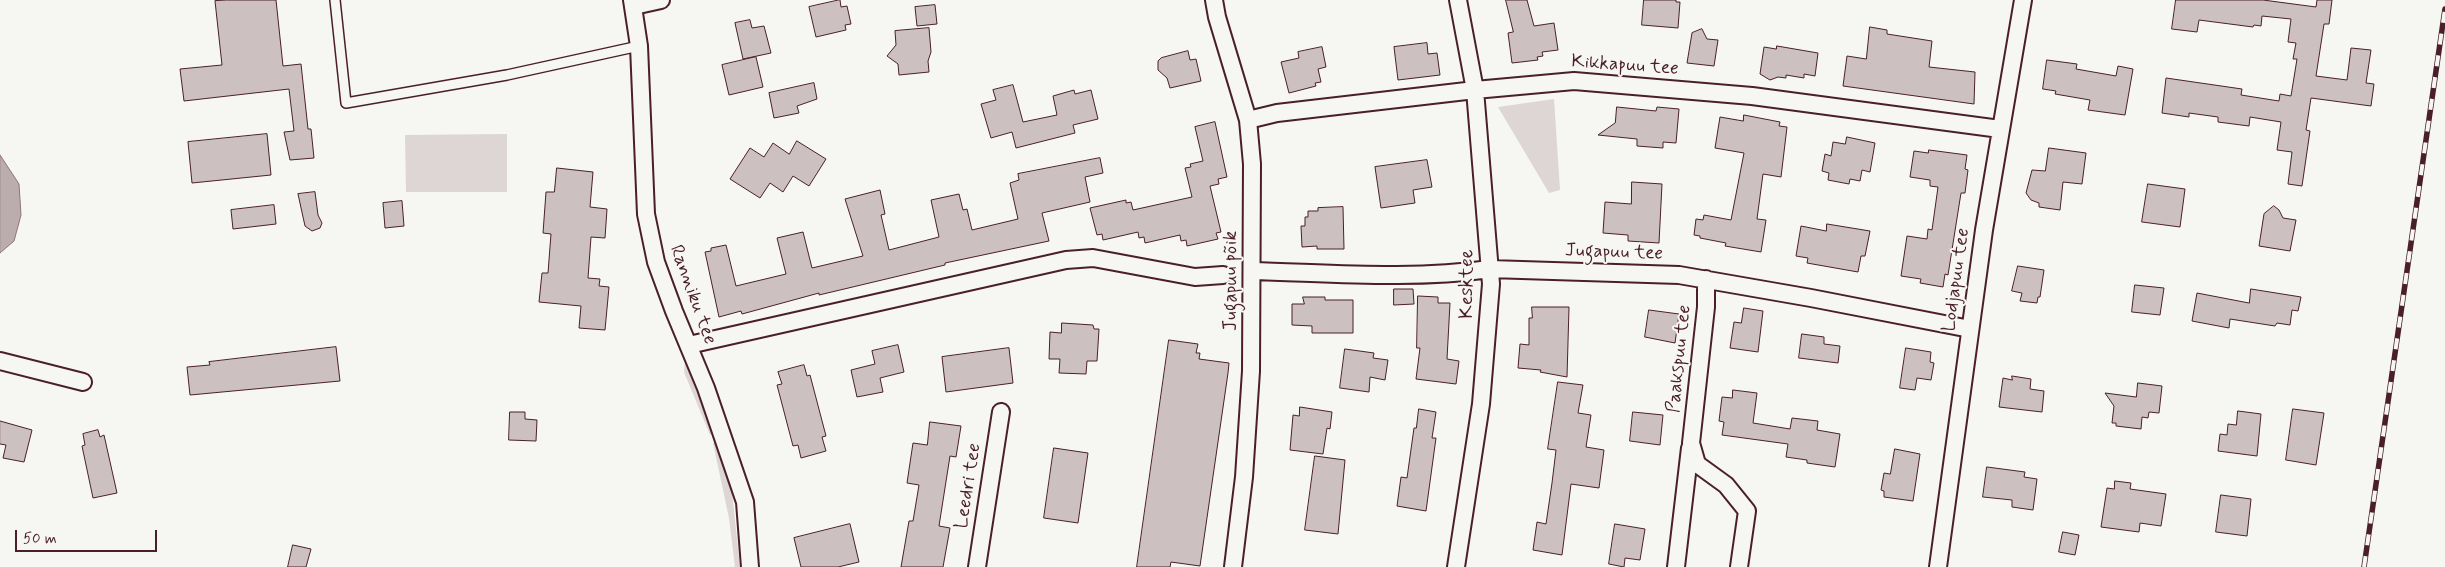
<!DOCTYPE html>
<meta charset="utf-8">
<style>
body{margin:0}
#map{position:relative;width:2445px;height:567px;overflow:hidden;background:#f6f6f2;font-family:Mynerve,sans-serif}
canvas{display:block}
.scale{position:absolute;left:15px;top:530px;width:142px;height:22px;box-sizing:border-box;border:2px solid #4a1f2b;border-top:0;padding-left:6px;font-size:15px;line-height:18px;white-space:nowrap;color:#4a1f2b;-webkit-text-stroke:4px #f6f6f2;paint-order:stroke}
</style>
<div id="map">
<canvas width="2445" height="567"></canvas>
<div class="scale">50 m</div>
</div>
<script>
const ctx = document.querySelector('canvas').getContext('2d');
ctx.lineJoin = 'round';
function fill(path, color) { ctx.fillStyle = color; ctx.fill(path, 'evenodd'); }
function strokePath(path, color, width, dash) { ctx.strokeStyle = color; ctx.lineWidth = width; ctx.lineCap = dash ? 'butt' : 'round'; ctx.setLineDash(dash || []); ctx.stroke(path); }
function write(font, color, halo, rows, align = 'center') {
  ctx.font = font + ' Mynerve,sans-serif'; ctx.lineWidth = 4; ctx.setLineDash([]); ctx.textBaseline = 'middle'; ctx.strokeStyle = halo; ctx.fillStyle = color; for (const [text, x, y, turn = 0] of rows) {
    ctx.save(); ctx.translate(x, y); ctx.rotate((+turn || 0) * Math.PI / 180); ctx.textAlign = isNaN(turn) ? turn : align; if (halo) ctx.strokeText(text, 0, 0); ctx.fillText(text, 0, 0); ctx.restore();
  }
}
fill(new Path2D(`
 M1554,99L1560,190L1549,193L1498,107Z
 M507,134V192H406L405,135Z
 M685,361L714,430L710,435L684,372Z
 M713,443H718L732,492L740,567H735L729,518Z`), '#ddd6d5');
const water = new Path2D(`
 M0,155L19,184L21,215L14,241L0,253Z`);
fill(water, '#bbadae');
strokePath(water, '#8e747a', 1);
const building = new Path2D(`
 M227,0H276L283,66L301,64L308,129H311L314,158L290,160L284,132L294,131L289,89L184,101L180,69L222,65L215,1Z
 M840,0L841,7L847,6L851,24L845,25L846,30L816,37L809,7Z
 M1506,0H1527L1534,26L1554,23L1558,50L1542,52L1543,56L1537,57L1538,60L1512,63L1508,33L1513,32Z
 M1644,0H1676V2H1680L1678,28L1642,25Z
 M2176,0H2263L2316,7L2317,0H2332L2329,24H2324L2316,76L2347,80L2351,48L2371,50L2366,83L2374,84L2371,106L2311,98L2306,130L2310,131L2302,186L2288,184L2292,152L2277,150L2281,122L2250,117L2249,126L2218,122V117L2189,113V117L2162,113L2166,78L2242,89L2241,95L2279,101L2280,94L2291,96L2297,59H2293L2296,43L2288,42L2291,19L2262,16L2261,26L2254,25L2253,27L2199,20L2197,32L2172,29Z
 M935,5L937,24L917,26L915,7Z
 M750,20L752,28L764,26L771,53L743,59L735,23Z
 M1870,27L1887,30V34L1932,41L1929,67L1975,72L1974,104L1843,86L1847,56L1866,59Z
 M929,28L931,52L928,61L929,72L899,75L898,64L887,56L896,45L895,31Z
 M1702,29L1707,39L1718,40L1714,66L1687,63L1692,33Z
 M1427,43L1428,54L1437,53L1440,75L1398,80L1394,47Z
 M1777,46L1818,53L1815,76L1804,74V78L1786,75V78L1778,77L1770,80L1760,74L1764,47L1776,49Z
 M1322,47L1326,67L1318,69L1321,82L1315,83L1316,86L1289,93L1281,62L1299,58L1298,52Z
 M1188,51L1190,60L1196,59L1201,81L1170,88L1167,78L1158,70V61L1161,58Z
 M756,57L763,87L729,95L722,65Z
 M2047,60L2077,64L2076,69L2116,76L2118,66L2133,69L2125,115L2088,110L2090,100L2055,94L2056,91L2043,89Z
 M814,83L817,99L797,106L799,113L774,118L769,93Z
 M1013,85L1023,122L1057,115L1053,96L1074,90L1075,94L1091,90L1098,119L1073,125L1075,133L1016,148L1012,132L991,138L981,104L996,100L993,90Z
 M1617,107L1656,111L1657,107L1679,109L1676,143L1663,142V148L1637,146V139L1598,135L1615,123Z
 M1744,115L1780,122L1779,126L1787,127L1781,177L1763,174L1757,219L1766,220L1761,252L1725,246L1726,243L1700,238V236L1694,235L1696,219L1703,220L1704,215L1731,220L1744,153L1715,148L1720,117L1743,121Z
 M1215,122L1227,177L1218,179L1219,184L1210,186L1221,232L1216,233L1218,239L1187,246L1186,240L1181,241L1180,235L1145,243L1144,237L1139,238L1138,232L1103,240L1102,234L1097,235L1090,208L1126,200V203L1131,202L1133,210L1192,197L1185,168L1191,167L1190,164L1203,161L1195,127Z
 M267,134L271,175L192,183L188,142Z
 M1847,137L1875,143L1870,172L1862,170L1860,181L1850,179L1849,184L1828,180L1829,173L1822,171L1825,154L1831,156L1833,142L1845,144Z
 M797,141L826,159L809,186L793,176L783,192L770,183L760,198L730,179L750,148L764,157L773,143L789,154Z
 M2049,148L2086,153L2082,184L2063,182L2060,210L2039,207V203L2031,200L2026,193L2032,170L2045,171Z
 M1929,150L1967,155L1965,169L1968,170L1965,193H1961L1948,275L1945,274L1943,287L1920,283L1921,279L1901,276L1907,236L1927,239L1928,229L1932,230L1938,187L1930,186V180L1910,177L1914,151L1928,153Z
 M1100,158L1103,173L1085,177L1090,202L1042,213L1049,241L945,263V265L819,295V293L742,314L741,311L719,317L705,252L711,251V248L726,245L736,286L786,274L777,238L803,232L812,268L863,256L845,199L880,190L885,214L881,215L889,250L939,237L931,200L959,194L963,210L967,209L972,230L1018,219L1010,183L1019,180L1018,174Z
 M1427,160L1432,187L1413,190L1415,203L1381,208L1375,167Z
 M557,168L593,172L590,207L607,209L605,238L591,237L588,278L600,279L599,286L609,287L605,330L579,328L581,306L539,302L542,273H548L551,234L543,233L546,192H554Z
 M1632,182L1662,184L1659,243L1628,241V235L1603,233L1605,202L1631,204Z
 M2148,184L2185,189L2180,227L2142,222Z
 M315,192L318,215L322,223L320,228L312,231L305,226L298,194Z
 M402,201L404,226L385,228L383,203Z
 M274,205L276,224L233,229L231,210Z
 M2274,206L2279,210L2283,218L2296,220L2290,251L2259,246L2264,214Z
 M1343,207L1344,249H1317V246L1302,247L1301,226H1305V217H1308V211H1318V208Z
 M1827,224L1870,231L1865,256H1861L1858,272L1807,263L1808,258L1796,256L1801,226L1826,231Z
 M2018,266L2044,270L2040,297H2038L2037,303L2020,301L2022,293L2012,291Z
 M2135,285L2164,288L2160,315L2132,312Z
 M1394,289H1413L1414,304L1394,305Z
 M2251,289L2301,297L2298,311L2292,310L2290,325L2277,323L2275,326L2230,319L2229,328L2192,321L2197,293L2249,303Z
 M1418,296L1438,297V303H1450L1447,359L1459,361L1456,384L1416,379L1420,348H1417Z
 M1303,297H1325V300H1353V333H1312V326L1292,325V304H1304Z
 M1532,307H1569L1567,377L1540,372L1541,370L1518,368L1520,344L1529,345V318H1532Z
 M1744,308L1763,311L1758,352L1730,348L1734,322L1741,323Z
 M1649,310L1679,314L1675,343L1645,337Z
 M1062,323L1093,325L1094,329H1099L1097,361H1087L1086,374L1059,373L1060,359H1049L1050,332L1061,333Z
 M1802,334L1824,337V344L1840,346L1838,363L1799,358Z
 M1169,340L1198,344L1196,353H1200L1199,359L1229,363L1228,373L1200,566L1171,562L1170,567H1137Z
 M898,345L904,372L880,378L883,392L857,397L851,370L875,364L872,351Z
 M336,347L340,381L190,395L187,367L210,365L209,362Z
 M1009,348L1013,383L946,392L942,357Z
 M1906,348L1931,352L1930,362L1934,363L1931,380L1917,378L1915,390L1900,388Z
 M1345,349L1374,353L1373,358L1388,360L1385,380L1370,377L1369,392L1340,388Z
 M804,365L807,376L810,375L826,436L822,437L826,451L801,458L798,445L793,446L777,385L782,384L778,372Z
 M2012,376L2031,379L2030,389L2044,391L2042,412L1999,407L2003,378L2012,380Z
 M1558,382L1583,385L1578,413L1591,415L1586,447L1604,450L1599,488L1571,484L1562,555L1533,550L1537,522L1546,524L1552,483L1556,450L1548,449Z
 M2138,383L2162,386L2159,413L2149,412L2148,418L2142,417L2141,429L2116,426V423H2112L2114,406L2105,393L2136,397Z
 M1733,390L1757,393L1753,423L1790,429L1792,418L1818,421L1817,430L1840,434L1835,467L1807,463V460L1786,457L1788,444L1722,435L1724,422L1719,421L1722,397L1732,398Z
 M1300,407L1332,412L1330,429L1327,428L1323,454L1290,450L1293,415L1299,416Z
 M1419,409L1436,412L1432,438H1436L1426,511L1397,506L1401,477L1407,478L1414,428H1416Z
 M2293,409L2324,413L2316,465L2286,460Z
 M2238,411L2261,414L2257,456L2218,451L2220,434L2227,435L2228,424L2236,425Z
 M510,412H525V419L537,420L536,441L509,440Z
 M1633,412L1663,415L1660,445L1630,441Z
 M0,421L32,430L24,462L3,458L6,445L0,444Z
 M930,422L961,426L956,457L950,456L939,526L950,528L943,567H901L909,521H913L919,485L907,483L913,443L927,445Z
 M98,430L100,437L104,435L117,493L93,498L82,446L85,445L83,434Z
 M1054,448L1088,453L1078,523L1044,518Z
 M1895,449L1920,454L1913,501L1884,497V491L1881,490L1884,473L1890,474Z
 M1315,456L1345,460L1338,534L1305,530Z
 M1987,467L2025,472L2024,477L2037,479L2033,510L2012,507V500L1983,497Z
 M2115,481L2131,483L2130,489L2166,494L2161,526L2140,523L2139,532L2101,527L2107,488L2114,489Z
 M2221,495L2251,499L2247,536L2216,532Z
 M850,524L859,562L838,567H801L794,538Z
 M1615,524L1645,529L1640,560L1625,558L1624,567L1609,564Z
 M2063,532L2079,535L2075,555L2059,552Z
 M293,545L311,549L306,567H288Z`);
fill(building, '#ccc1c0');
strokePath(building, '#4a1f2b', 1);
const lane = new Path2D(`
 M335,0L346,103L507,75L639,46`);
const street = new Path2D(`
 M632,0L639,46L646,214L656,262L674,311L706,388L745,502L750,567
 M1214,0L1217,17L1248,120L1252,164L1251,371L1244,477L1233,567
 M634,6L661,0
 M1248,120L1277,113L1475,90L1574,81L1752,96L2000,129
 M1252,271C1331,273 1412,280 1490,269L1679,275L1811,298L1970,329
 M1706,279V307L1691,443L1697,464L1726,485L1747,511L1739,567
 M689,345L1066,260L1093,258L1195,277L1223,275
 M0,361L83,382
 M977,567L1001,412
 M1456,567L1481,404L1491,284L1475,90L1458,0
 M1676,567L1690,448
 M1938,567L1984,230L2023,0`);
strokePath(lane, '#4a1f2b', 12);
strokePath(street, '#4a1f2b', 20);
strokePath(lane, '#f6f6f2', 9);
strokePath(street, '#f6f6f2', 16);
const rail = new Path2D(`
 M2364,567L2445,9`);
strokePath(rail, '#4a1f2b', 5.5);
strokePath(rail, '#f6f6f2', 4, [11]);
write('19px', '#4a1f2b', '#f6f6f2', [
 ["Kikkapuu tee",1625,66,4],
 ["Jugapuu tee",1614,253,2],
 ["Lodjapuu tee",1957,280,-82],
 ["Jugapuu põik",1232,281,-90],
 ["Kesktee",1468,284,-90],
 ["Ranniku tee",692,295,70],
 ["Paakspuu tee",1680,359,-84],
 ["Leedri tee",969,486,-81]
]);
</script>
